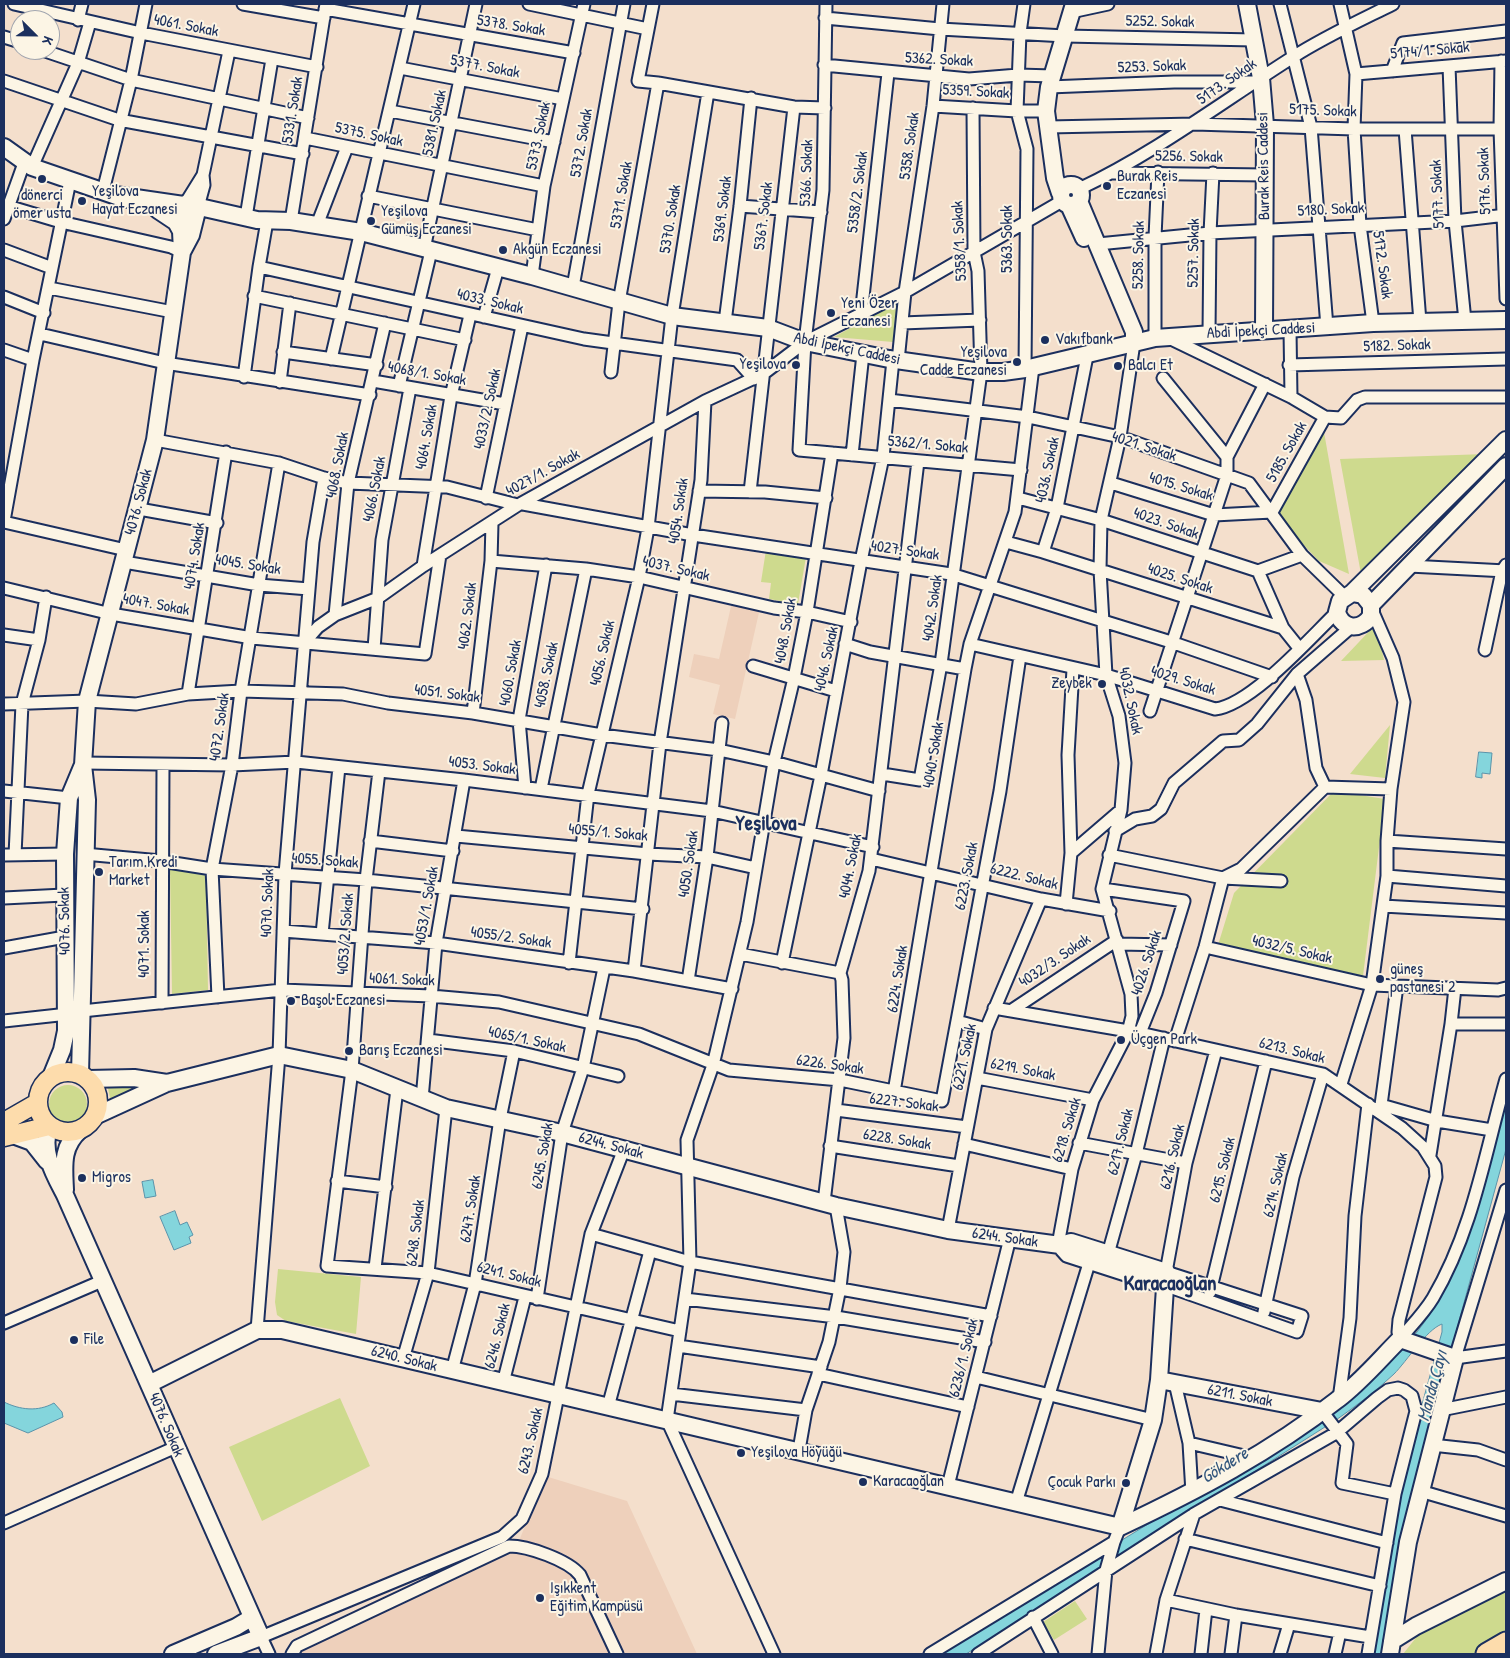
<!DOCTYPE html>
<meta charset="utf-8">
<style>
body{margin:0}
#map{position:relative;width:1510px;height:1658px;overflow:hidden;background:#f4dfcc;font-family:"Patrick Hand",sans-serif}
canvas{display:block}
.frame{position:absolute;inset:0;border:5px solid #1b2f5e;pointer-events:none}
.north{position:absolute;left:10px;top:10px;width:50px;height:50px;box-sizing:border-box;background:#fcf5e5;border:1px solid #a2a6af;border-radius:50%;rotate:113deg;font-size:14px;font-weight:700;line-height:20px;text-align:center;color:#1b2f5e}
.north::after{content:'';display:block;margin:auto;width:18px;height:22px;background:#1b2f5e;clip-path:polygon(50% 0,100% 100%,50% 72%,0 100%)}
</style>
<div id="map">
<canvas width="1510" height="1658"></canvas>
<div class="frame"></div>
<div class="north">K</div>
</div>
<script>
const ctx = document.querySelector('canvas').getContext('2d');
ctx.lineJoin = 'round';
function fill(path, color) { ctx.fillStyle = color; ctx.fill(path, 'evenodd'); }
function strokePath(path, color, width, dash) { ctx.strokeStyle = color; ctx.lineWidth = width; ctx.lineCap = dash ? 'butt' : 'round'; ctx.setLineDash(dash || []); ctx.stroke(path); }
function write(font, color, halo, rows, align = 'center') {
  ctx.font = font + ' "Patrick Hand",sans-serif'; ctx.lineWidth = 4; ctx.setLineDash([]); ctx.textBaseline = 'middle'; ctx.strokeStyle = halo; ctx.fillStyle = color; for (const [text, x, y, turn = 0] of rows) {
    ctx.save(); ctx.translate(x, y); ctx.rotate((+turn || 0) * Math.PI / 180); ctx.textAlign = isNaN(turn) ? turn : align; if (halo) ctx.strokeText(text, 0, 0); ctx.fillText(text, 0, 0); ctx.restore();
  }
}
fill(new Path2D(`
 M732,602L760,608L735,719L713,714L720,685L689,677L694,654L719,659Z
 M545,1476L627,1501L697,1654H297L519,1541Z`), '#eed0bb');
fill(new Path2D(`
 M900,301L893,342L834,337Z
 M1324,432L1349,574L1319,561L1272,512Z
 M1486,454L1361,574L1340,459Z
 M766,550L806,557L798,604L769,599L771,583L761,582Z
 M1376,624L1384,660L1341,661Z
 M1390,725L1385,778L1350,774Z
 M1334,791L1385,799L1363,976L1218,945L1234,893Z
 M170,869L206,872L208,990L172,994Z
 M107,1084L152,1086L111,1102Z
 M49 1104a19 19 0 1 1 38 0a19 19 0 1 1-38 0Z
 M278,1269L361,1277L356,1334L286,1321L277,1315L275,1302Z
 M340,1398L370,1466L262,1521L229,1447Z
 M1506,1592V1639L1480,1654H1403L1419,1634Z
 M1075,1601L1087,1619L1054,1640L1043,1622Z`), '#ceda8e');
const water = new Path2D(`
 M1479,752L1492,753L1490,774L1482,773V778L1476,777Z
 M1506,1103V1149L1400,1537L1383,1654H1371L1397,1495L1442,1332V1324C1426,1330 1407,1361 1394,1374C1376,1391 1356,1406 1336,1420L966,1654H937L1330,1412C1360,1388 1393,1363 1417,1332C1469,1267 1484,1181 1506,1103Z
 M153,1180L156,1196L145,1198L142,1182Z
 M175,1211L180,1225L187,1222L193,1235L189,1237L191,1243L174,1250L160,1217Z
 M4,1402C20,1410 38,1412 54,1403L62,1412L63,1417L28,1433L4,1423Z`);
fill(water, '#84d5dc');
strokePath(water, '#5a93aa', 1);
const street = new Path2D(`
 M14,4L141,33L317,67
 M243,4L324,18
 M529,4L648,29
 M1280,4L1311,127L1327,327
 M1340,4L1356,74L1354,129L1360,225L1373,323
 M325,9L574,53
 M1071,12L1108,4
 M825,18L940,29L1065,36L1254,40
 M78,20L82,4
 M4,37L20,42
 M42,50L131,80L308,118
 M1501,61L1500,129L1506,299
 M824,65L969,79L1018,75L1053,76
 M1449,66L1455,221L1465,321
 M400,68L563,99
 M1392,71L1403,43L1506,31
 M1356,74L1506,61
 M4,81L119,120L303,154
 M658,83L794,107L825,108
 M1049,87L1174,82H1255
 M933,106L1017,111L1020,33L1024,4
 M390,111L554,142
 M1048,127L1195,124L1354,129H1506
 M1405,129L1420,322
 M305,138L544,186
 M32,167L78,63L90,22
 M1114,173L1265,175
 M1079,189C1155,153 1222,102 1293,57C1324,37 1359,21 1393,4
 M103,191L131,80L146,4
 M368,196L538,230
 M185,204L203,175
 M4,205L61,222L171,247L182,252
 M740,206L821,212
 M198,207L204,185L203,175L229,51
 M246,217L272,59
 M4,219L24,163
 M267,221L259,267L584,339L737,360L754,379
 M291,221L326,4
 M317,225L347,147
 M1098,244L1210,233L1455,221L1506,215
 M424,249L476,4
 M4,250L52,268
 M532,276L544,186L584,4
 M573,287L624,4
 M49,288L173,312
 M254,296L465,340
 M4,297L44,313
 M861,315L888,73
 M484,317L498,268
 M725,322L740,206L751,98
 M902,323L980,320
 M1290,330L1291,397
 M1209,333L1210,233L1213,173
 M40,334L165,363L370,395
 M1155,338V237L1158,172
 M4,350L33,360
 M283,352L377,365
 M331,359L414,4
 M898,361L905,292L1062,201
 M1289,365L1506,359
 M1025,369L1027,149L1017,111H1046
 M611,372L619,302L658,83L638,81L653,4
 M244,377L259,267
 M1163,378L1227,457
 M373,381L505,404
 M280,382L290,303
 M399,386L431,251
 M889,400L1028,417L1120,437L1249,483L1302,555L1344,596
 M1325,417L1341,418L1357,400L1365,397H1506
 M155,440L279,463L324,478L348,483L447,487L518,505
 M832,453L1021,470
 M852,455L863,354
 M1111,483L1214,515L1272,512L1325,417L1291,397L1169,338
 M699,491L765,492L826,498
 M750,492L794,107
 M486,498L522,326
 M1018,498L1101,520L1258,571L1302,555
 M523,504L693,535L951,574L1171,642L1272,677
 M139,509L217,523
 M4,521L33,360L70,181
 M4,522L126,550
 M1006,542L1043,552L1057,508L1087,356
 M1043,552L1283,628L1299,648
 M491,561L586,569L639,577L774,608L807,612L851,622
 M124,562L259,585L309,589
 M423,566L451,396L470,315
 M1409,566L1506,571
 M1258,571L1283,628
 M4,588L111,614L252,638L425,654L440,555
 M335,615L348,483L385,323
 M4,635L39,640
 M305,642L318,627L335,615L378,598L423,566L518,505L705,401L763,374L805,342L905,292L933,106L943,4
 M845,644L870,652L965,669
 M970,644L1106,675L1215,709C1251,705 1310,638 1337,612
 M374,649L382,540L410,388
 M1485,650L1502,571L1506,565
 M753,666L836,691
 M1297,674L1306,700L1316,768L1325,787L1391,789
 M188,694L226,452
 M4,704L87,701L136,704L188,694L241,691L343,694L388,703L473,713L602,735L719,750L774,762L879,791
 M1150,711L1214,515L1227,475V457L1265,384
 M473,713L491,561L492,523
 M83,763L232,765L296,762L464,780L712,811L873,847
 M379,771L366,880L352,1070L327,1266L428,1273L680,1331
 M882,774L920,780L941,664L981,372L978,271L974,252L973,108
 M525,788L519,720L546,565
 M541,789L586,569
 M4,791L69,798
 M1115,831L1135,819L1152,816L1161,809L1174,783L1223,741L1239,740L1257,724L1297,674L1351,627
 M456,836L648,854L707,857L756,868
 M370,841L453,851
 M1387,841L1506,849
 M1071,853L1121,810
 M84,854L161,861L212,869L366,880L643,909
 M4,855L65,854
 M15,855L22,704L39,640L46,597
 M1109,855L1223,878L1281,881
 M871,859L1041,899L1110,911
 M1387,876L1506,886
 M1103,889L1184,901L1156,993L1140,1033
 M4,898L64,895
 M1066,904L1071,853L1068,755L1073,669
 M1383,906L1506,913
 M283,931L436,943L634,971L732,989
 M322,934L339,767
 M1118,944L1171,945
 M1205,947L1372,985L1498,990L1506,988
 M4,948L65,937
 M740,954L840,973
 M569,963L588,794L639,577L648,528L672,316L708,92
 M782,963L821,775L861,561L883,457L893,360
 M634,971L660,743L701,480L705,401
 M688,981L707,857L722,723
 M218,997L212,869L232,765L241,691L279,463
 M162,1003L163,765
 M994,1008L1140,1033L1323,1074L1402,1128L1423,1147L1435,1166L1436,1177L1399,1320L1398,1332L1400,1339
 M1012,1010L1117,940
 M82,1011L282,990L431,996L499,1002L639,1034L729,1070L840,1080L942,1101L1000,791L1020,656
 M4,1021L68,1014
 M957,1021L986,1029
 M1451,1024L1455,988
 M428,1040L514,1051L618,1076
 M1175,1041L1205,947L1223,878L1241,869L1325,787
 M977,1078L1093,1100
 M1341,1084L1372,985L1387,876V841L1391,789L1404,702L1393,658L1372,610
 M894,1092L965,669L970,644L1015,512L1033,367
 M422,1099L436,943L464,780
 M1381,1105L1397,986
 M836,1110L967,1127
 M1377,1111L1381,1105L1437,1121L1492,1130
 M1079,1143L1186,1163
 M964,1144L1072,1169
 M830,1146L959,1166
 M1430,1155L1451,1024H1506
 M337,1181L386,1187
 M1506,1190L1455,1358L1506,1351
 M824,1202L844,1038L842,980L840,973L869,871L918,461
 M948,1230L986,1029L1041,899
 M591,1234L690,1262L991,1316
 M1058,1245L1072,1169L1093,1100L1128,1032L1132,1016L1131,994L1102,889L1121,810L1125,763L1119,716L1106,675L1100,570L1101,520L1120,437L1134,343
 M1108,1254L1136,1154L1164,1038
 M375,1268L397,1089
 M1164,1285L1297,1332L1302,1316L1166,1272L1186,1163L1216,1050
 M1210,1292L1266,1061
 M537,1299L562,1133L583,1068L604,968
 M685,1299L836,1317L985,1342
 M1264,1312L1293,1177L1323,1074
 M4,1323L102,1281
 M257,1330L279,1055L285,874L313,542L324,478
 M1400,1339C1411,1326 1424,1313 1433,1298C1473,1230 1485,1153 1506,1079
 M678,1346L821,1367
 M403,1359L428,1273L446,1108
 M452,1371L475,1284L500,1119L514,1051
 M818,1374L968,1407
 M976,1377L1153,1420
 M503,1383L525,1297
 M1175,1383L1189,1443L1192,1493
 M671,1394L806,1410
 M1339,1399L1350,1318L1355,1216L1368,1104
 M608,1407L650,1251
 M1441,1410L1506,1397
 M1322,1411L1347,1444L1342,1483L1395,1494
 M1189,1443L1253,1458
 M1432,1445L1478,1450L1506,1460
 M799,1450L806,1410L829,1342L840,1288L844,1252L836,1206
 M948,1486L1010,1238
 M1420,1491L1506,1516
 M1220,1500L1387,1543
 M1016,1503L1090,1260
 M4,1523L176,1447
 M1185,1539L1380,1586
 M1166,1600L1236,1615L1370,1637
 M1033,1617L1052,1654
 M269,1654L261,1637L502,1537L522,1519L542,1474L591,1234L624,1149
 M292,1654L297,1646L509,1546C528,1546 568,1560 580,1575L617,1654
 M774,1654L667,1420L690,1262L687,1140L713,1065L747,922L774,762L794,678L807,612L832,453L799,450L805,342L823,190L826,4
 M930,1654L1114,1542L1120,1527
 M978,1654L1194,1514L1336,1433L1377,1398L1388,1390L1398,1388L1404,1390L1412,1396L1416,1411L1395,1494L1368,1654
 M1098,1654L1106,1570L1114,1542
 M1156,1654L1166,1600L1194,1514
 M1201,1654L1206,1609
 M1231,1654L1236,1615
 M1280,1654L1289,1624
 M1335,1654L1340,1632`);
const secondary = new Path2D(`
 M1247,4L1261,78L1265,125L1264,330
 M4,147L32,167L125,199
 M1061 195a10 10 0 1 1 20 0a10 10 0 1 1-20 0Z
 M1060,193L1055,178L1046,111L1049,87L1074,4
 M115,195L204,208L257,220L291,221L361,232L532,276L672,316L768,328L805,342L889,359L981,372H1003L1025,369L1155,338L1373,323L1506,320
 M1079,201L1134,332V343
 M1069,205L1084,238
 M158,210L176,222L181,231
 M182,252L181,231L185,204
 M1352,593L1363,595L1371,605V616C1361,631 1342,630 1337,612L1340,601L1352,593L1506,440
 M1371,605L1506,466
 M80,1074L87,800L83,765L87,701L155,440L182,252L191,235L198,207
 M51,1077L62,1050L66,1031L65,854L69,798L82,767
 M88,1079L134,1078L167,1083
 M95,1116L167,1083L279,1055L352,1070L446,1108L562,1133L836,1206L948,1230L1060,1245L1071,1242L1166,1272L1159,1380L1153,1420L1120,1527
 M49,1126C41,1152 53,1172 65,1195L261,1637L216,1654
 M13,1135L32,1142L47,1161
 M65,1190C64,1166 61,1147 80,1130
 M1060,1245L1068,1254L1164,1285
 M1159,1380L1322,1411
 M149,1384L257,1330H282L1120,1527C1196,1491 1271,1452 1337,1400C1360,1383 1380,1359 1400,1339L1455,1358L1408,1542L1390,1654
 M1392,1641L1416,1626L1506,1581
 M173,1654L236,1627L251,1618`);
const primary = new Path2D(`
 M38 1102a30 30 0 1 1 60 0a30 30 0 1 1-60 0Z
 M4,1122L37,1103
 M4,1137L49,1126`);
const highway = new Path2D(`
 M1487,1654L1506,1643`);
strokePath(street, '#1b2f5e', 15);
strokePath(secondary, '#1b2f5e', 20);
strokePath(primary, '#1b2f5e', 21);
strokePath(highway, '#1b2f5e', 25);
strokePath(street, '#fcf5e5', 11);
strokePath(secondary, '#fcf5e5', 16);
strokePath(primary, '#fddcac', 18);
strokePath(highway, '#fddcac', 21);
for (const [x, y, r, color] of [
 [42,179,5,"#1b2f5e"],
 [1107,186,5,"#1b2f5e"],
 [82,201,5,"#1b2f5e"],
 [371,221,5,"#1b2f5e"],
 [503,250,5,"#1b2f5e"],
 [831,313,5,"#1b2f5e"],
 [1045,340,5,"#1b2f5e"],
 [1017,362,5,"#1b2f5e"],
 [796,365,5,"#1b2f5e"],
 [1118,366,5,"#1b2f5e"],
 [1102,684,5,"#1b2f5e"],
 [99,872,5,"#1b2f5e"],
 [1380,979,5,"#1b2f5e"],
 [291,1001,5,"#1b2f5e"],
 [1121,1040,5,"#1b2f5e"],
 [349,1051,5,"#1b2f5e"],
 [82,1178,5,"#1b2f5e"],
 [74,1340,5,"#1b2f5e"],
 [741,1453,5,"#1b2f5e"],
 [863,1482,5,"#1b2f5e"],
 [1126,1483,5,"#1b2f5e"],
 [540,1598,5,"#1b2f5e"]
]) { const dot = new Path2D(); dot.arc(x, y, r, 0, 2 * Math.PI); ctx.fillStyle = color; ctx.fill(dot); strokePath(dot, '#fcf5e5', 2); }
write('16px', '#1b2f5e', '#fcf5e5', [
 ["5252. Sokak",1160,22,1],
 ["4061. Sokak",186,26,11],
 ["5378. Sokak",511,26,9],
 ["5174/1. Sokak",1430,51,-5],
 ["5362. Sokak",939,60,3],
 ["5377. Sokak",485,67,11],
 ["5253. Sokak",1152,67,-2],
 ["5173. Sokak",1227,82,-35],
 ["5359. Sokak",976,92,3],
 ["5331. Sokak",293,110,-81],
 ["5175. Sokak",1323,111,2],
 ["5381. Sokak",435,123,-78],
 ["5375. Sokak",369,135,12],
 ["5373. Sokak",539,136,-78],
 ["5372. Sokak",582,143,-80],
 ["5358. Sokak",910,146,-82],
 ["5256. Sokak",1189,157,1],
 ["Burak Reis Caddesi",1264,166,-91],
 ["5366. Sokak",807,173,-88],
 ["5176. Sokak",1485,181,-92],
 ["5358/2. Sokak",858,192,-83],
 ["5177. Sokak",1438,194,-93],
 ["5371. Sokak",622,195,-80],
 ["5369. Sokak",723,209,-83],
 ["5180. Sokak",1331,210,-3],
 ["5367. Sokak",764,216,-83],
 ["5370. Sokak",671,219,-81],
 ["5363. Sokak",1008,239,-90],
 ["5358/1. Sokak",960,241,-93],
 ["5257. Sokak",1194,253,-89],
 ["5258. Sokak",1139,255,-89],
 ["5172. Sokak",1382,265,82],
 ["4033. Sokak",490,302,13],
 ["Abdi İpekçi Caddesi",1261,331,-3],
 ["5182. Sokak",1397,346,-2],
 ["Abdi İpekçi Caddesi",847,349,12],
 ["4068/1. Sokak",427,374,10],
 ["4033/2. Sokak",488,409,-78],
 ["4064. Sokak",427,437,-80],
 ["5362/1. Sokak",928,445,5],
 ["4021. Sokak",1144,447,18],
 ["5185. Sokak",1287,452,-61],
 ["4068. Sokak",338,465,-79],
 ["4036. Sokak",1048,470,-78],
 ["4027/1. Sokak",543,473,-29],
 ["4015. Sokak",1181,487,17],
 ["4066. Sokak",375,489,-79],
 ["4076. Sokak",139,502,-75],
 ["4054. Sokak",679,511,-82],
 ["4023. Sokak",1166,524,19],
 ["4027. Sokak",905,551,8],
 ["4074. Sokak",195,556,-81],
 ["4045. Sokak",248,565,9],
 ["4037. Sokak",676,569,13],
 ["4025. Sokak",1180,579,18],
 ["4047. Sokak",156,605,10],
 ["4042. Sokak",933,608,-82],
 ["4062. Sokak",468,616,-83],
 ["4048. Sokak",786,631,-80],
 ["4056. Sokak",603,653,-77],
 ["4046. Sokak",827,659,-78],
 ["4060. Sokak",511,673,-80],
 ["4058. Sokak",547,675,-78],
 ["4029. Sokak",1183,681,17],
 ["4051. Sokak",447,694,7],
 ["4032. Sokak",1130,701,78],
 ["4072. Sokak",220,727,-82],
 ["4040. Sokak",934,755,-81],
 ["4053. Sokak",482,766,7],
 ["4055/1. Sokak",608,833,5],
 ["4055. Sokak",325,861,4],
 ["4050. Sokak",689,864,-82],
 ["4044. Sokak",851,866,-79],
 ["6223. Sokak",967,876,-79],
 ["6222. Sokak",1024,877,14],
 ["4070. Sokak",268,903,-88],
 ["4053/1. Sokak",427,906,-80],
 ["4076. Sokak",65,921,-91],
 ["4053/2. Sokak",346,934,-86],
 ["4055/2. Sokak",511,938,8],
 ["4071. Sokak",145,944,-90],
 ["4032/5. Sokak",1292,950,13],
 ["4032/3. Sokak",1055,961,-34],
 ["4026. Sokak",1147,963,-72],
 ["6224. Sokak",898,979,-81],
 ["4061. Sokak",402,980,2],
 ["4065/1. Sokak",527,1040,12],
 ["6213. Sokak",1292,1051,14],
 ["6221. Sokak",965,1057,-78],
 ["6226. Sokak",830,1065,8],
 ["6219. Sokak",1023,1070,11],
 ["6227. Sokak",904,1103,7],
 ["6218. Sokak",1067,1130,-73],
 ["6228. Sokak",897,1140,9],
 ["6217. Sokak",1121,1142,-76],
 ["6244. Sokak",611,1146,15],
 ["6245. Sokak",543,1156,-80],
 ["6216. Sokak",1173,1157,-77],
 ["6215. Sokak",1223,1170,-76],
 ["6214. Sokak",1276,1185,-77],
 ["6247. Sokak",471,1209,-81],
 ["6248. Sokak",416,1233,-83],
 ["6244. Sokak",1005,1238,8],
 ["6241. Sokak",509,1275,14],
 ["6246. Sokak",498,1336,-76],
 ["6236/1. Sokak",964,1358,-76],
 ["6240. Sokak",404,1359,14],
 ["6211. Sokak",1240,1396,11],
 ["4076. Sokak",166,1425,67],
 ["6243. Sokak",531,1441,-77]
]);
write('16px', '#1b2f5e', '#fcf5e5', [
 ["Burak Reis",1117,177],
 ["Eczanesi",1117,195],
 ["Yeşilova",92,192],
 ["Hayat Eczanesi",92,210],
 ["dönerci",42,196,"center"],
 ["ömer usta",42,214,"center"],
 ["Yeşilova",381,212],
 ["Gümüş Eczanesi",381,230],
 ["Akgün Eczanesi",513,250],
 ["Yeni Özer",841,304],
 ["Eczanesi",841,322],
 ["Vakıfbank",1055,340],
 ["Yeşilova",1007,353,"right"],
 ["Cadde Eczanesi",1007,371,"right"],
 ["Yeşilova",786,365,"right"],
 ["Balcı Et",1128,366],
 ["Zeybek",1092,684,"right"],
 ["Tarım Kredi",109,863],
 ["Market",109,881],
 ["güneş",1390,970],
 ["pastanesi 2",1390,988],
 ["Başol Eczanesi",301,1001],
 ["Üçgen Park",1131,1040],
 ["Barış Eczanesi",359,1051],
 ["Migros",92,1178],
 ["File",84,1340],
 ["Yeşilova Höyüğü",751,1453],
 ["Karacaoğlan",873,1482],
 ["Çocuk Parkı",1116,1483,"right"],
 ["Işıkkent",550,1589],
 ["Eğitim Kampüsü",550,1607]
], 'left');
write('italic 18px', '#35587e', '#fcf5e5', [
 ["Manda Çayı",1433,1386,-75],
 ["Gökdere",1225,1466,-32]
]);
write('bold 21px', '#1b2f5e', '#fcf5e5', [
 ["Yeşilova",766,824],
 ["Karacaoğlan",1170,1284]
]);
</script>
